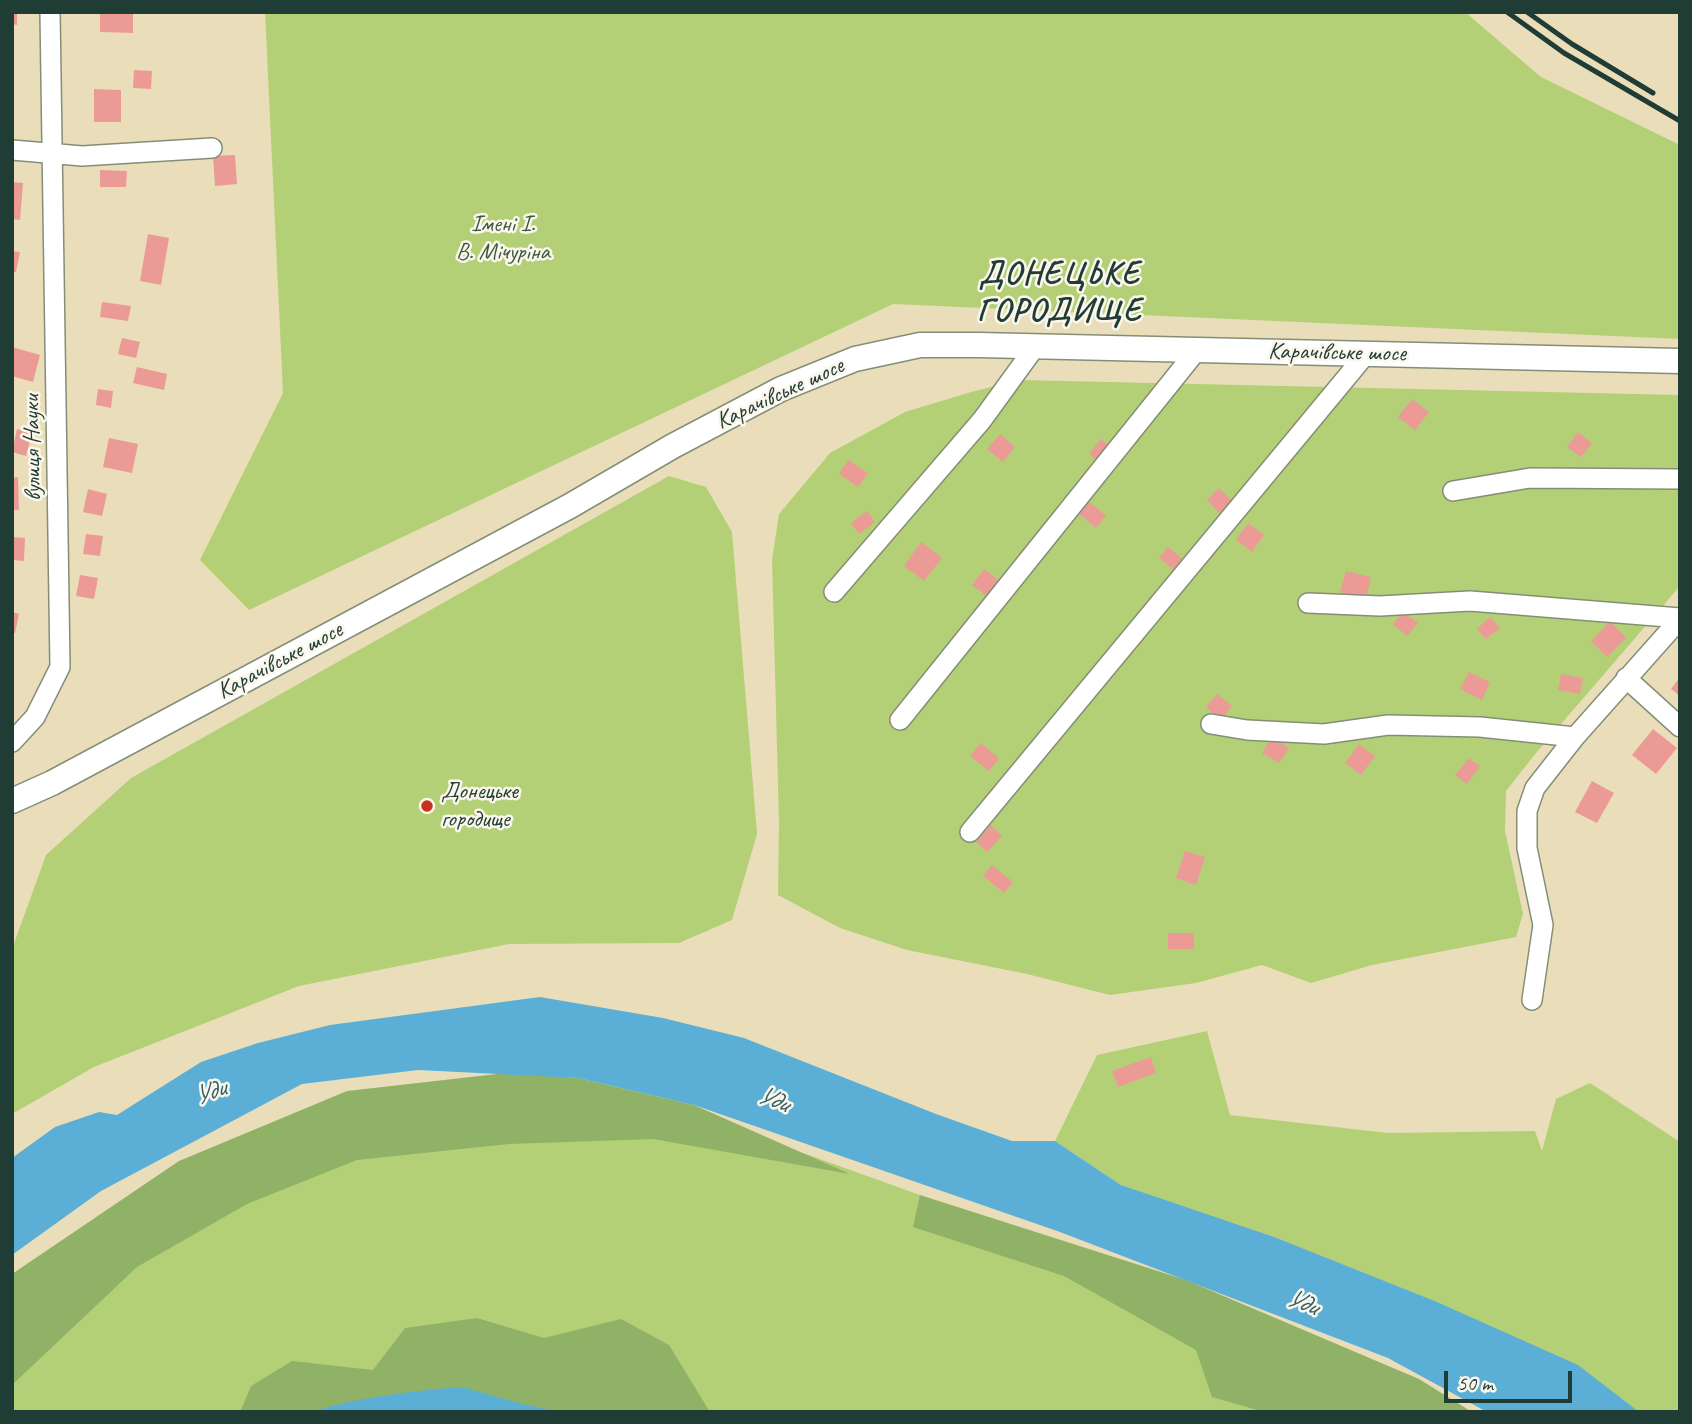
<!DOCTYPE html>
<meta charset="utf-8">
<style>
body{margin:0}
#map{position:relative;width:1692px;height:1424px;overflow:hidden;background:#eadeba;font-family:Caveat,sans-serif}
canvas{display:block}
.frame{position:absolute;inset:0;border:14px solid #1f3d34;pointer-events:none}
.scale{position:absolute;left:1444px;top:1371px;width:128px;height:32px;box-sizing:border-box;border:4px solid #1f3d34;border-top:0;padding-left:9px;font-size:21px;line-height:24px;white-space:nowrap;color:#1f3d34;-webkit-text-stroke:5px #fbf7ec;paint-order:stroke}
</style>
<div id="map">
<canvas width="1692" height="1424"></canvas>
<div class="frame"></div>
<div class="scale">50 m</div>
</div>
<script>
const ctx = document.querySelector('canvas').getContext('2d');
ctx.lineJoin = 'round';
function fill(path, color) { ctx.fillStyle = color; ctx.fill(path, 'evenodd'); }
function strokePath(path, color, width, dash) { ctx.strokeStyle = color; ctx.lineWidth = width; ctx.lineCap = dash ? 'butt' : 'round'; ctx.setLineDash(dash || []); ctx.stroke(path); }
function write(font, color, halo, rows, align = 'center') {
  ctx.font = font + ' Caveat,sans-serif'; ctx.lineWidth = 5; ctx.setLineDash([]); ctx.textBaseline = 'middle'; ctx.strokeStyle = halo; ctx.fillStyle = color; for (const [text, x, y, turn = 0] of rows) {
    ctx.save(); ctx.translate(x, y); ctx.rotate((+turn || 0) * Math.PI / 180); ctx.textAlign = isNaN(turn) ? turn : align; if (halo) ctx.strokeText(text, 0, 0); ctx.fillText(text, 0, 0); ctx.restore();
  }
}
fill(new Path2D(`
 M265,12H1465L1541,77L1680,145V339L893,304L249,610L200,560L283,393Z
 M1020,380L1680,395V586L1536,753L1506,791L1505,831L1523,914L1516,937L1372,965L1311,983L1262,965L1196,983L1110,995L1027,974L907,950L840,928L778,895L779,823L772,560L779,514L830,453L905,412L971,392Z
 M669,476L706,487L732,532L757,834L732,920L679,943L509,944L299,986L94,1067L12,1114V949L46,855L131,778Z
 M1207,1031L1230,1115L1388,1133L1535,1131L1542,1151L1556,1099L1590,1083L1680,1142V1412H1633L1121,1185L1055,1141L1097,1055Z
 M689,1112L920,1195L1405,1412H12V1360L138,1243L402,1133Z`), '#b4d076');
fill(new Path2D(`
 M506,1073L578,1078L694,1105L850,1174L653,1139L509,1144L357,1160L247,1204L137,1267L12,1385V1274L179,1161L347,1091Z
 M920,1195L1186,1280L1419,1379L1472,1412H1264L1212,1397L1196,1350L1064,1276L913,1227Z
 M477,1318L544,1338L621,1319L669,1345L710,1412H240L251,1386L292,1361L373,1370L405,1328Z`), '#8fb267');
fill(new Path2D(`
 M540,997L663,1018L744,1038L936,1114L1012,1141H1055L1121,1185L1274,1237L1437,1302L1578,1365L1639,1412H1487L1388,1358L1060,1232L694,1105L578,1078L418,1070L302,1084L101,1191L12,1255V1158L55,1127L99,1112L117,1115L201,1062L258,1043L330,1025Z
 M462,1387L526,1405L564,1412H310C360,1397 411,1391 462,1387Z`), '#5bafd7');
fill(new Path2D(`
 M12,12H17V25L12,24Z
 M100,12H133V33L100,32Z
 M134,70L152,71L151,89L133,88Z
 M94,89L121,90V122H94Z
 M235,155L237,184L215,186L213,156Z
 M100,170L127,171L126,187H100Z
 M12,182L23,183L20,220L12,219Z
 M148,234L169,238L161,285L140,281Z
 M12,251L20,252L16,272H12Z
 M102,302L131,306L128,321L100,317Z
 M122,338L140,342L136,358L118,354Z
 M12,347L40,355L33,382L12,376Z
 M137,367L167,374L164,390L133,383Z
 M98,389L113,391L111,408L96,405Z
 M1412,399L1429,412L1415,430L1398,417Z
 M17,429L32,434L26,456L12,452Z
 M1578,432L1592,443L1581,457L1567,447Z
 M1000,434L1015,447L1003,462L987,449Z
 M109,438L138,444L132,473L103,467Z
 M1101,439L1111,447L1099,462L1089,454Z
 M848,460L868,473L858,487L839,474Z
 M18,477L19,510H12V478Z
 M1219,488L1235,504L1223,517L1207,500Z
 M88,489L107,494L102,516L83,512Z
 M1088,501L1106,516L1096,528L1078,513Z
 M867,511L875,522L859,534L851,523Z
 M1248,523L1264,535L1252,552L1236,540Z
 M86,534L103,536L100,556L83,554Z
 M12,537L25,538L24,561L12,560Z
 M921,542L942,558L924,581L904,566Z
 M1168,547L1185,561L1176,572L1159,558Z
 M984,569L1001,582L989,598L972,585Z
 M1346,571L1371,577L1366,599L1340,592Z
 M80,575L98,578L94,599L76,596Z
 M12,612L19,614L15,633H12Z
 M1403,612L1418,623L1407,636L1393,624Z
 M1490,617L1500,628L1486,639L1477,629Z
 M1610,621L1626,638L1607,657L1591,641Z
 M1469,672L1490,682L1482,700L1460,689Z
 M1561,674L1583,678L1580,694L1558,690Z
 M1680,677V696L1671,689Z
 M1217,694L1232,706L1221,720L1206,707Z
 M1653,729L1677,748L1656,774L1632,755Z
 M1272,737L1289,748L1279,763L1262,753Z
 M980,743L999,758L989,771L970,756Z
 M1359,744L1375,756L1361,775L1345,763Z
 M1469,758L1480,766L1467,784L1455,775Z
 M1592,781L1614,793L1597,823L1575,812Z
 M991,825L1002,836L987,852L976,842Z
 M1185,851L1205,857L1196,885L1176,878Z
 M992,865L1013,882L1004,893L983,876Z
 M1168,933H1194V949H1168Z
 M1151,1057L1156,1073L1118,1087L1112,1071Z`), '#ec9a96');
const minor = new Path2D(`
 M12,150L82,156L212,148
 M1453,491L1530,478L1680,479
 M834,592L982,420L1035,347
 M1308,603L1380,606L1470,601L1680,618
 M1626,678L1680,727
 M900,720L1197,350
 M1211,724L1247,730L1324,734L1388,725L1480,727L1575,737
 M12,742L35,717L60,667L50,12
 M970,832L1366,354
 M1532,1000L1543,925L1527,848V811L1535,788L1575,737L1680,619`);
const major = new Path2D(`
 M12,801L52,783L570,506L673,446L781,389L855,359L920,345H979L1680,361`);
strokePath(minor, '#848e77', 22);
strokePath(major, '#848e77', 27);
strokePath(minor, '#fff', 19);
strokePath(major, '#fff', 24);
strokePath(new Path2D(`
 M1507,12L1564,53L1680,121
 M1527,12L1572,44L1653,93`), '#1f3d34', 5);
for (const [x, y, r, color] of [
 [427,806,7,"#c8321e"]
]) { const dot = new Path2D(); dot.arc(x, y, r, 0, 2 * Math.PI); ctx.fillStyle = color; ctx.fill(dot); strokePath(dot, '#fbf7ec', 2.5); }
write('24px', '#3d5a41', '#fbf7ec', [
 ["Імені І.",503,225],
 ["В. Мічуріна",503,253]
]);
write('24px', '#1f3d34', '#fbf7ec', [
 ["Карачівське шосе",1337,353,1],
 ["Карачівське шосе",780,394,-25],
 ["вулиця Науки",33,448,-91],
 ["Карачівське шосе",280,661,-28]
]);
write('24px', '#1f3d34', '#fbf7ec', [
 ["Донецьке",441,792],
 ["городище",441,820]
], 'left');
write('italic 26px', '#315f65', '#fbf7ec', [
 ["Уди",210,1093,-20],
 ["Уди",773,1100,21],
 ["Уди",1302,1303,21]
]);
ctx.letterSpacing = '2px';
write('bold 32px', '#1f3d34', '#fbf7ec', [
 ["ДОНЕЦЬКЕ",1060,275],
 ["ГОРОДИЩЕ",1060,312]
]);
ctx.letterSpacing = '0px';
</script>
